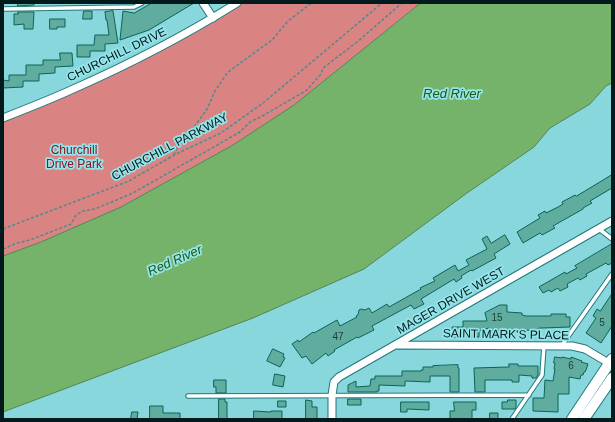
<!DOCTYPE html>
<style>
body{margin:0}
#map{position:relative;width:615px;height:422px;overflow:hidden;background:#87d7dc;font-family:Helvetica,sans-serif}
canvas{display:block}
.frame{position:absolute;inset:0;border:4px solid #021a1b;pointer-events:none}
</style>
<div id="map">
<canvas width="615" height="422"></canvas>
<div class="frame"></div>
</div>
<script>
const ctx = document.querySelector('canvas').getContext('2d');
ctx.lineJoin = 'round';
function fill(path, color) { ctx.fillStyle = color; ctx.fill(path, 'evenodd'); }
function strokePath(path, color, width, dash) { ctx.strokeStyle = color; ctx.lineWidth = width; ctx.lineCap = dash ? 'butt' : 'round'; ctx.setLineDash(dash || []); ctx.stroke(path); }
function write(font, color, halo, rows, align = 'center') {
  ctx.font = font + ' Helvetica,sans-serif'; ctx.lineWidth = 3.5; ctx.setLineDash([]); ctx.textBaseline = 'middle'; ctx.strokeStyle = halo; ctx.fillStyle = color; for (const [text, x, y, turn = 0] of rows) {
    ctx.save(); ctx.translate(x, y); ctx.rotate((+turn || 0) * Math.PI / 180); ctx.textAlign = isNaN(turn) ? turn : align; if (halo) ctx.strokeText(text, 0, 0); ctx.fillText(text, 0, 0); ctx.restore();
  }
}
fill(new Path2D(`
 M237,3H421L294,105L233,145L121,207L41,242L3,256V118L70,91Z`), '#d98483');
const water = new Path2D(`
 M421,3H612V83L606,86L590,104L550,128L534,147L467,193L364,269L253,318L3,412V256L41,242L121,207L233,145L294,105Z`);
fill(water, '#75b36b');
strokePath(water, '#528553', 1);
const building = new Path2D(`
 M18,3H34V5L18,6Z
 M152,3H194L149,30L120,40L123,11L134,13Z
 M84,11H92V19H83Z
 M113,11L118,43L105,44V51H90V57H77V45H94L95,35H109L107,20H106L105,12Z
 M18,12H34L33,29H24V24L14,25V14H18Z
 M50,19H65V27H57V29H50Z
 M60,53H72L73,66L55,67V73L39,74V81H23V87L3,88V80L9,81V75H26V65H43V60H60Z
 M612,175V188L590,201L592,203L583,208V209L553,226L555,228L542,235L540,233L523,243L517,232L540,218L538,215L545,211L546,213L558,207L563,204L562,202L575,195L576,196Z
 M505,235L510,244L494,254L496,258L472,271L471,270L461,276L462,278L456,282L454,279L421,299L424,304L414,309L411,305L372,326L374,330L358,338L357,337L334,350L335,351L328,356L326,353L312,364L306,356L302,358L292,344L298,340L299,342L313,332L314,333L337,320L340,326L357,317L356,316L358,315L359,310L361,309L365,310L369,308L372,313L387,304L389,307L421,289L420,288L424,286L435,281L433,278L455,265L458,271L469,265L466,260L487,249L482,239L487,236L491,243Z
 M612,244V263L608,265L606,263L586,274L587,276L580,280L578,278L567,284L568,287L560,291L558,288L551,292L549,290L543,293L539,287L565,272L566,274L577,268L575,266Z
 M612,294V326L601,343L586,333L596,318L593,316L597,309L600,311Z
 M500,305H507V312L522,313V315L526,316H551V314H566V317H570V327L542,328H539V331L508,329V331H490L489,328L479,331V337H453L452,327H463V321H487L485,313Z
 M273,349L284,354L283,357L285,358L280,367L267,361Z
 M555,357L562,358V357L571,359V357L582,361L581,362L588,364L586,370L585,372H584L583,375H581L580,379L569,377V394H558V412L533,411V398H544L545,380L553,381L555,369H554L555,363H554Z
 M509,364H518V366H538V375L536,378H532V376L519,375V382H512V380H485V392H475L474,368L509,367Z
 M458,365V368H459V392H450V376H430V382L405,381V386L379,385V391H377V392H348V385L356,381V387L370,386L371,379H375V376H402V371H421V370H423V367H433V366Z
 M275,374L285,376L283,387L273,385Z
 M214,380H226V393H216V387H214Z
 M219,399H225V402H227V419H219Z
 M348,399H361V405H348Z
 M306,400L312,401V407H317V419H306Z
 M508,400H516V407L515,409H502V402H507Z
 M278,401H286V407H278Z
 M401,402H429V410L407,409V412H401Z
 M454,402H476V410H472V419H450V411H454Z
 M150,406H163V413H180V419H150Z
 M254,411L271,412V411H282V419H254Z
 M132,412H138L137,419H131Z
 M490,413H498V419H490Z`);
fill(building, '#60ac9e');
strokePath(building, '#0a6458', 1);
const lane = new Path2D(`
 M3,9L134,7L142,3
 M599,229L612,239
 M562,345L612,274
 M188,396L529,395
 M512,419L542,375L544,346`);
const street = new Path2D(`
 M203,3L213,18
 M3,118C26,109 49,100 71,90C128,65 184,36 237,3
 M396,345L572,346L585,349L612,365
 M332,419V395L334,382L339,377L612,221`);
const secondary = new Path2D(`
 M572,419L612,359
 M584,419L612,378`);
strokePath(lane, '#22787d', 5.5);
strokePath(street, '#22787d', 9);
strokePath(secondary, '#22787d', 12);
strokePath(new Path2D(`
 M174,155L177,148L187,137L207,109L215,91L228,72L272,40L288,21L310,4L313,3
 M3,229L129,181L176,154L221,133L263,103L382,3
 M3,249L17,243L30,240L71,224L76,215L83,211L95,209L133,193L240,132L250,122L264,115L307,90L321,74L323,68L357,42L402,3`), '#50898d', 1.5, [3, 2]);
strokePath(lane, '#fff', 3.5);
strokePath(street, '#fff', 7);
strokePath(secondary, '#fff', 10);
write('10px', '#1a3e3c', null, [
 ["15",497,318],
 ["5",602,323],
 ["47",338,337],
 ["6",571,366]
]);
write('12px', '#021a1b', '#94e4e9', [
 ["CHURCHILL DRIVE",117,55,-26],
 ["CHURCHILL PARKWAY",170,147,-28],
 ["MAGER DRIVE WEST",451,301,-30],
 ["SAINT MARK'S PLACE",506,335,1]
]);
write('12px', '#8a1524', '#94e4e9', [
 ["Churchill",74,151],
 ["Drive Park",74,165]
]);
write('italic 13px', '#1b5810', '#94e4e9', [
 ["Red River",452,94],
 ["Red River",175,261,-24]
]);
</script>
